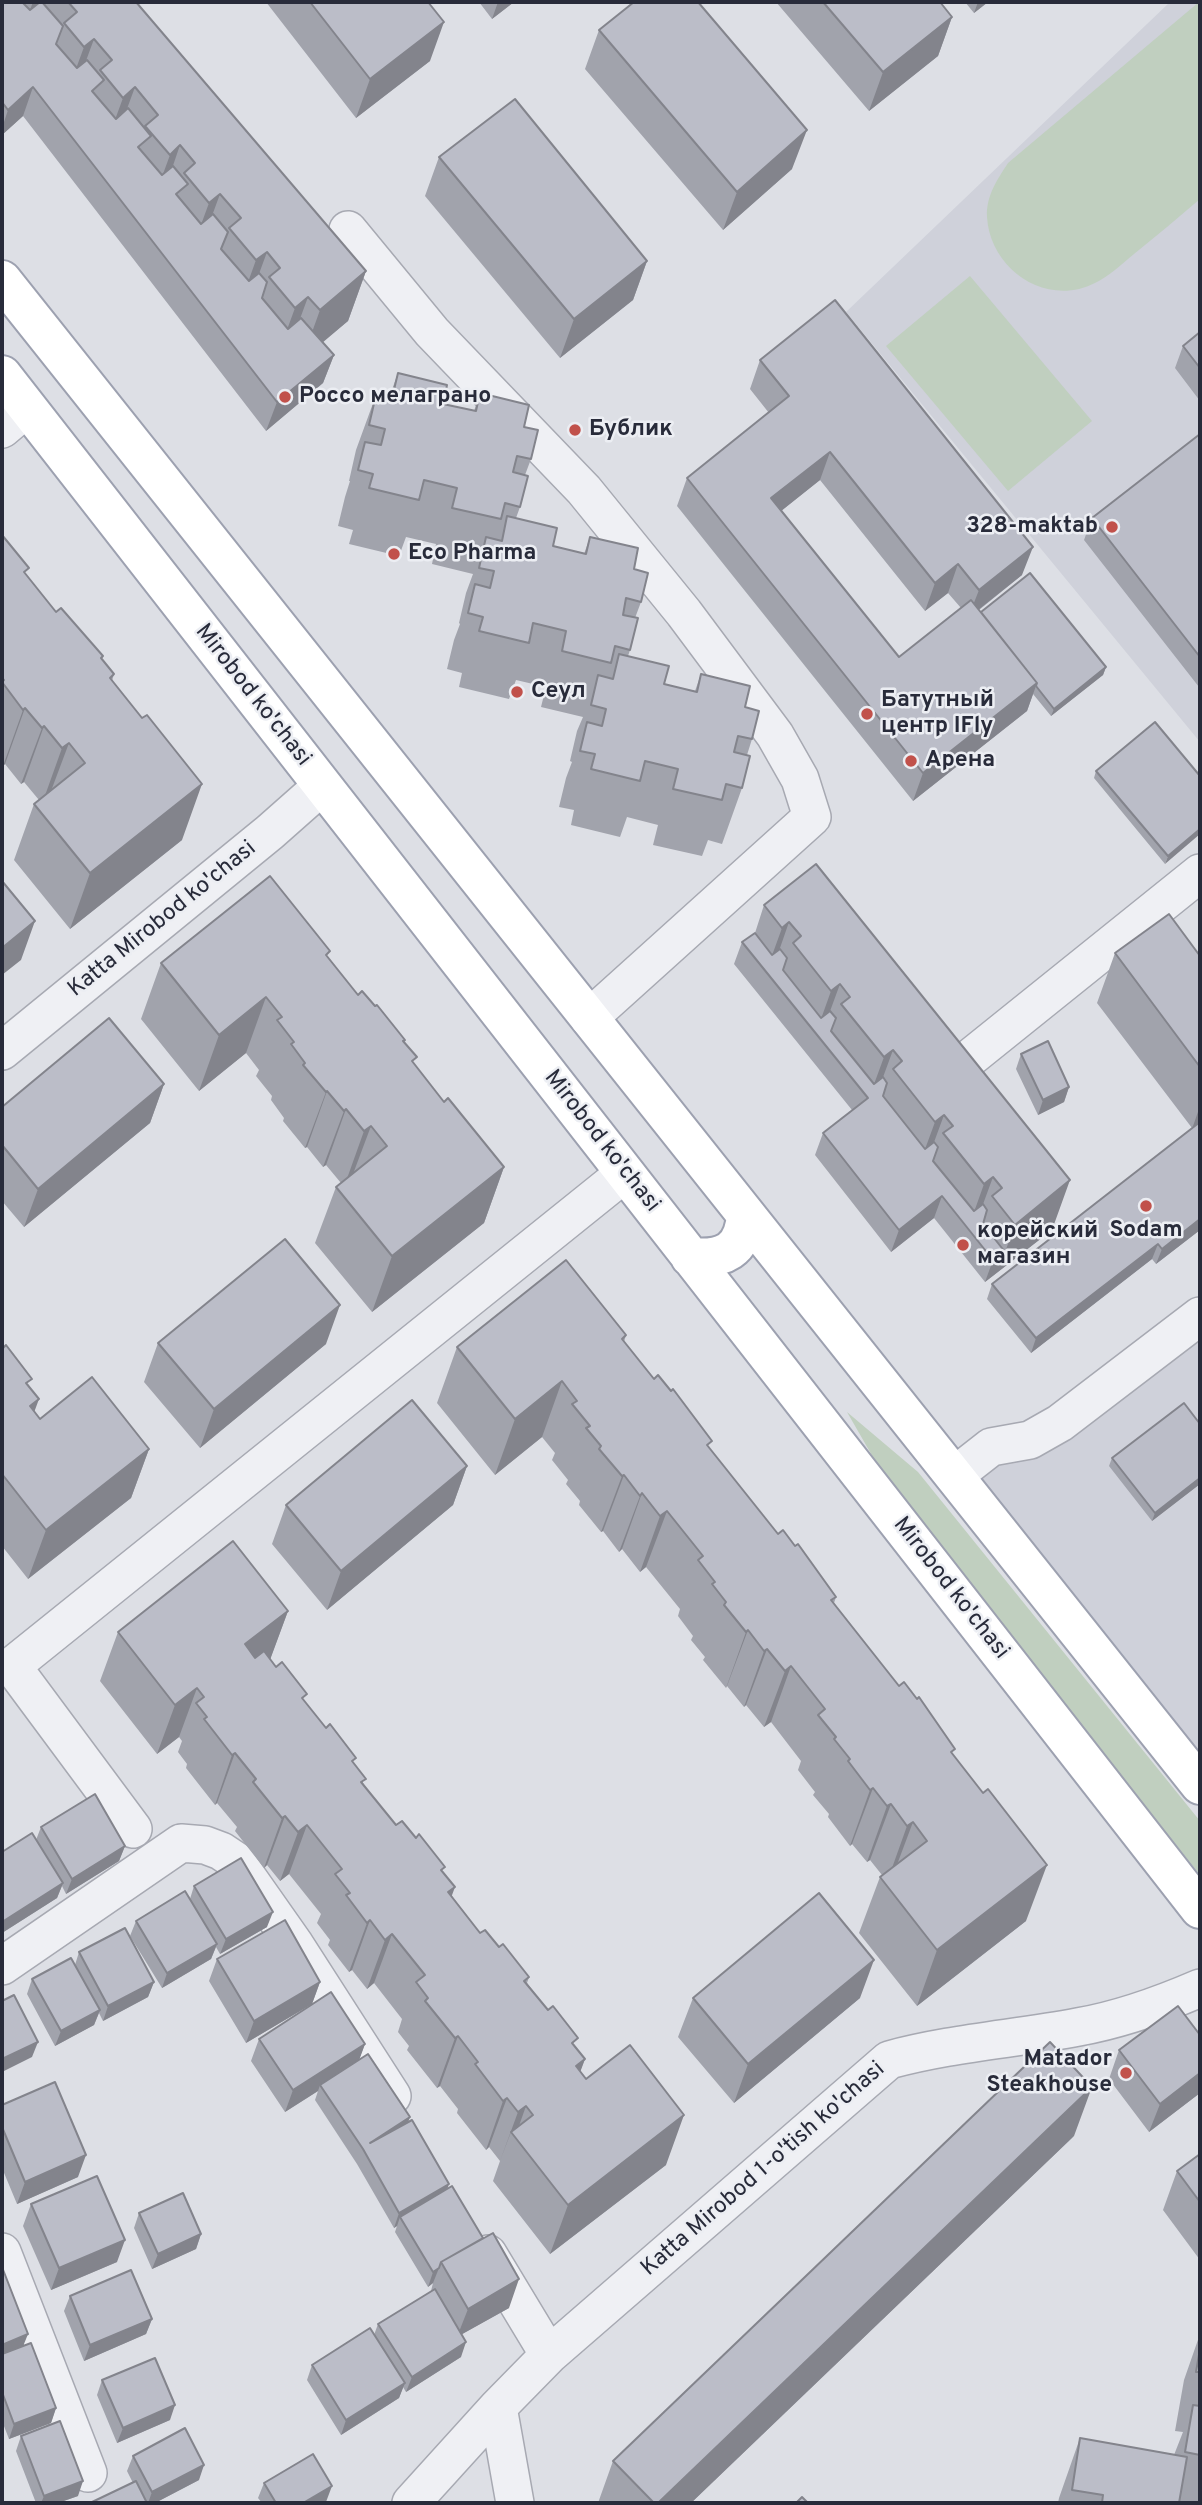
<!DOCTYPE html>
<meta charset="utf-8">
<style>
body{margin:0}
#map{position:relative;width:1202px;height:2505px;overflow:hidden;background:#dddfe5;font-family:Overpass,sans-serif}
canvas{display:block}
.frame{position:absolute;inset:0;border:4px solid #282b3a;pointer-events:none}
</style>
<div id="map">
<canvas width="1202" height="2505"></canvas>
<div class="frame"></div>
</div>
<script>
const ctx = document.querySelector('canvas').getContext('2d');
ctx.lineJoin = 'round';
function fill(path, color) { ctx.fillStyle = color; ctx.fill(path, 'evenodd'); }
function strokePath(path, color, width, dash) { ctx.strokeStyle = color; ctx.lineWidth = width; ctx.lineCap = dash ? 'butt' : 'round'; ctx.setLineDash(dash || []); ctx.stroke(path); }
function write(font, color, halo, rows, align = 'center') {
  ctx.font = font + ' Overpass,sans-serif'; ctx.lineWidth = 5; ctx.setLineDash([]); ctx.textBaseline = 'middle'; ctx.strokeStyle = halo; ctx.fillStyle = color; for (const [text, x, y, turn = 0] of rows) {
    ctx.save(); ctx.translate(x, y); ctx.rotate((+turn || 0) * Math.PI / 180); ctx.textAlign = isNaN(turn) ? turn : align; if (halo) ctx.strokeText(text, 0, 0); ctx.fillText(text, 0, 0); ctx.restore();
  }
}
fill(new Path2D(`
 M1170,2H1200V742L846,312Z
 M1200,1316V1785L954,1476Z`), '#cfd1da');
fill(new Path2D(`
 M1199,2L1200,199C1178,218 1156,236 1134,254C1122,264 1109,276 1095,283C1046,308 990,269 987,217C986,196 997,180 1008,163Z
 M970,276L1092,421L1008,491L886,346Z
 M847,1412L918,1472L1200,1821V1875L893,1492Z`), '#c0cfbf');
const street = new Path2D(`
 M348,230L432,332L584,490L684,613L775,735L800,779L812,817L589,1018
 M2,429L27,408
 M2,1051L270,832L322,786
 M950,1074L1200,873
 M954,1476L991,1447L1030,1440L1060,1423L1200,1316
 M133,1829L12,1666L625,1173
 M2,1966L181,1843L205,1845L221,1851L236,1861L295,1945L392,2096
 M2,2252L88,2473
 M488,2254L549,2355
 M498,2407L515,2503
 M411,2503L498,2407L549,2355L889,2060C951,2043 1015,2039 1078,2027C1118,2020 1163,2004 1200,1988`);
const primary = new Path2D(`
 M2,280L1200,1785
 M2,375L1200,1909
 M690,1257C724,1260 743,1251 746,1215`);
strokePath(street, '#a7a9b2', 40);
strokePath(primary, '#9da1b0', 42);
strokePath(street, '#eff0f4', 37);
strokePath(primary, '#fff', 38);
fill(new Path2D(`
 M2,2H136L366,271L348,321L322,342L334,355L323,383L266,431L23,116L2,135Z
 M266,2H428L430,61L356,118Z
 M479,2H514L492,19Z
 M776,2H940L952,17L938,56L869,111Z
 M965,2H988L974,13Z
 M599,30L792,169L723,230L585,69Z
 M439,157L647,261L633,300L560,358L425,196Z
 M1200,332V401L1175,368L1183,346Z
 M760,360L1022,575L979,610L981,612L1106,667L1103,675L1051,716L1033,694L1027,711L913,801L677,506L687,478L769,413L750,389ZM820,480L925,611L948,593L961,608L899,657L781,511Z
 M398,373L443,404L474,411L480,393L524,427L531,459L525,475L520,507L516,518L553,546L584,554L590,537L634,569L641,602L635,618L630,650L628,656L664,684L695,691L701,674L745,707L752,739L747,755L742,788L722,844L708,840L702,856L653,845L658,825L627,817L620,837L571,825L574,810L559,807L566,778L572,762L570,761L577,731L583,717L541,707L546,687L516,680L509,699L459,687L462,673L447,669L454,640L460,624L459,623L466,593L473,574L432,564L436,544L406,537L399,556L349,544L353,530L338,526L345,497L350,481H349L356,450L376,395L389,398Z
 M1200,434V686L1199,687L1084,540L1092,518Z
 M2,535L26,575L56,612L103,656L102,659L114,674L112,681L182,840L70,929L14,860L34,804L39,800L24,782L21,784L5,764L3,766L2,764Z
 M1096,771L1200,776L1165,864L1094,778Z
 M816,864L1052,1230L985,1282L934,1218L891,1252L815,1155L823,1133L852,1110L734,964L742,942L755,933L764,905Z
 M1115,953L1200,956V1230L1156,1264L1152,1259L1031,1353L987,1299L992,1284L1192,1128L1097,1003Z
 M328,958L358,995L375,1006L405,1040L404,1042L414,1064L444,1102L504,1167L484,1223L372,1312L315,1243L336,1187L341,1183L326,1165L323,1167L307,1147L305,1148L283,1121L284,1118L271,1100L272,1096L256,1076L259,1070L246,1053L199,1091L141,1019L161,963Z
 M1021,1054L1069,1087L1064,1102L1038,1115L1016,1069Z
 M164,1084L150,1123L24,1227L2,1201V1107Z
 M626,1335L624,1342L778,1534L836,1597L834,1603L953,1755L1026,1921L917,2006L859,1933L880,1877L882,1875L870,1860L867,1862L852,1844L850,1846L828,1817L829,1814L813,1795L815,1792L798,1770L801,1761L771,1722L764,1727L746,1705L744,1707L727,1686L726,1688L703,1660L705,1657L691,1640L693,1636L678,1616L680,1609L646,1567L640,1572L622,1549L619,1552L603,1531L601,1532L579,1505L580,1501L566,1484L568,1480L552,1460L555,1453L542,1437L495,1475L437,1403L457,1347Z
 M158,1343L326,1344L200,1448L144,1382Z
 M2,1349L29,1387L34,1412L40,1419L149,1449L131,1498L28,1579L2,1546Z
 M1200,1424V1484L1152,1521L1109,1466L1112,1458Z
 M467,1466L453,1505L327,1610L272,1544L286,1505Z
 M288,1611L270,1659L354,1763L364,1785L396,1825L443,1872L452,1896L480,1933L499,1947L529,1977L527,1983L585,2059L580,2071L666,2165L550,2254L493,2181L500,2161L489,2147L486,2150L457,2113L458,2109L440,2086L437,2088L407,2050L409,2046L398,2032L402,2019L374,1983L367,1989L352,1970L349,1972L328,1945L330,1940L317,1923L321,1914L289,1874L280,1881L267,1865L264,1868L235,1831L237,1827L217,1803L215,1805L186,1768L187,1764L178,1752L182,1741L179,1737L157,1754L100,1681L118,1632Z
 M41,1827L125,1846L119,1861L66,1894L62,1886L57,1898L2,1933V1852L36,1840Z
 M194,1886L267,1927L220,1954L216,1947L211,1959L162,1988L130,1936L136,1921L190,1899Z
 M79,1952L154,1982L148,1997L103,2021L99,2013L94,2025L55,2046L27,1994L32,1979L75,1965Z
 M217,1959L320,1982L312,2004L246,2043L209,1981Z
 M693,1998H860L734,2103L678,2037Z
 M1200,2035V2093L1149,2132L1109,2079L1119,2050Z
 M259,2039L365,2044L359,2059L410,2117L408,2122L447,2189L509,2308L462,2334L461,2357L406,2392L403,2387L399,2398L341,2435L307,2380L312,2365L374,2335L378,2324L431,2292V2291L433,2283L428,2287L395,2232L397,2226L394,2228L357,2164L315,2100L318,2091L285,2112L251,2061Z
 M2,2105L78,2177L17,2204L2,2168Z
 M1074,2136L691,2503H598L613,2461Z
 M1200,2154V2260L1163,2210L1177,2171Z
 M31,2204L117,2262L51,2290L23,2226Z
 M139,2213L201,2234L196,2249L152,2269L134,2228Z
 M2,2267L24,2345L56,2408L51,2423L9,2439L2,2421Z
 M70,2296L152,2319L146,2334L84,2361L64,2311Z
 M1200,2334V2503H1058L1059,2498L1080,2438L1174,2455L1183,2432L1175,2431L1184,2380Z
 M102,2380L170,2420L117,2443L97,2395Z
 M21,2436L78,2496L58,2503H36L16,2451Z
 M133,2456L199,2480L155,2503H90L133,2483L127,2471Z
 M264,2483L326,2502L323,2503H262L258,2498Z`), '#a1a3ac');
fill(new Path2D(`
 M33,2H41L19,39Z
 M498,2H514L492,19Z
 M978,2H988L974,13Z
 M952,17L938,56L869,111L883,72Z
 M444,22L430,61L356,118L370,79Z
 M94,39L76,88L66,96L84,47Z
 M33,87L23,116L2,135V128L8,110Z
 M135,87L117,136L105,147L123,98Z
 M807,130L792,169L723,230L737,192Z
 M180,145L163,195L152,204L170,155Z
 M220,194L202,243L191,252L209,203Z
 M267,252L249,301L238,310L256,260Z
 M647,261L633,300L560,358L574,319Z
 M366,271L348,321L302,360L320,310Z
 M308,297L290,346L277,357L295,308Z
 M334,355L323,383L266,431L277,402Z
 M830,452L820,480L761,527L771,498Z
 M1033,547L1022,575L968,618L979,590Z
 M958,564L948,593L925,611L935,583Z
 M1106,667L1103,675L1051,716L1054,709Z
 M1037,683L1027,711L913,801L923,773Z
 M25,708L5,764L3,766L23,710Z
 M44,726L24,782L21,784L42,728Z
 M69,743L48,799L42,804L62,748Z
 M202,784L182,840L70,929L90,873Z
 M1200,829V834L1165,864L1168,856Z
 M35,921L21,960L2,975V948Z
 M789,922L772,971L766,972L782,928Z
 M840,984L822,1033H816L831,991Z
 M266,997L246,1053L199,1091L219,1035Z
 M893,1050L875,1099L866,1106L884,1057Z
 M164,1084L150,1123L24,1227L38,1189Z
 M1069,1087L1064,1102L1038,1115L1043,1100Z
 M327,1091L307,1147L305,1148L326,1092Z
 M1200,1106V1122L1192,1129Z
 M346,1109L326,1165L323,1167L344,1111Z
 M944,1115L926,1164L917,1171L935,1122Z
 M371,1126L350,1182L344,1187L364,1131Z
 M504,1167L484,1223L372,1312L392,1256Z
 M993,1177L975,1226L968,1229L984,1184Z
 M1070,1180L1052,1230L985,1282L993,1260L1005,1252L1015,1225Z
 M942,1196L934,1218L891,1252L899,1230Z
 M1200,1219V1230L1156,1264L1162,1249Z
 M1158,1244L1152,1259L1031,1353L1036,1338Z
 M340,1305L326,1344L200,1448L214,1409Z
 M562,1381L542,1437L495,1475L515,1419Z
 M39,1399L21,1448L30,1406Z
 M149,1449L131,1498L28,1579L46,1530Z
 M467,1466L453,1505L327,1610L341,1571Z
 M624,1475L603,1531L601,1532L622,1476Z
 M1200,1478V1484L1152,1521L1155,1513Z
 M642,1493L622,1549L619,1552L640,1496Z
 M667,1511L646,1567L640,1572L660,1516Z
 M288,1611L270,1660L227,1694L245,1644Z
 M748,1630L727,1686L726,1688L746,1632Z
 M767,1649L746,1705L744,1707L764,1651Z
 M791,1666L771,1722L764,1727L785,1671Z
 M197,1688L179,1737L157,1754L175,1705Z
 M235,1753L217,1803L215,1805L232,1755Z
 M873,1788L852,1844L850,1846L870,1790Z
 M891,1804L870,1860L867,1862L887,1806Z
 M285,1816L267,1865L264,1868L282,1818Z
 M913,1822L892,1878L887,1882L907,1826Z
 M307,1825L289,1874L280,1881L298,1832Z
 M125,1846L119,1861L66,1894L72,1879Z
 M1047,1865L1026,1921L917,2006L937,1950Z
 M63,1883L57,1898L2,1933V1922Z
 M455,1887L437,1936L448,1892Z
 M273,1912L267,1927L220,1954L226,1939Z
 M370,1920L352,1970L349,1972L367,1923Z
 M392,1934L374,1983L367,1989L385,1940Z
 M217,1944L211,1959L162,1988L167,1973Z
 M874,1960L860,1998L734,2103L748,2064Z
 M154,1982L148,1997L103,2021L108,2006Z
 M320,1982L312,2004L246,2043L254,2021Z
 M100,2010L94,2025L55,2046L61,2031Z
 M458,2036L440,2086L437,2088L455,2038Z
 M38,2042L32,2057L2,2072V2059Z
 M365,2044L357,2066L320,2085L318,2091L285,2112L293,2090Z
 M585,2059L567,2108L576,2066Z
 M1200,2073V2093L1149,2132L1160,2104Z
 M1092,2087L1074,2136L691,2503H658Z
 M507,2098L489,2147L486,2150L503,2101Z
 M526,2106L515,2137L511,2132L500,2161L518,2112Z
 M684,2115L666,2165L550,2254L568,2205Z
 M410,2117L404,2132L370,2143Z
 M86,2155L78,2177L17,2204L25,2182Z
 M449,2184L444,2199L400,2217L397,2226L394,2228L399,2213Z
 M201,2234L196,2249L152,2269L158,2254Z
 M125,2240L117,2262L51,2290L59,2268Z
 M439,2268L433,2283L428,2287L433,2272Z
 M519,2279L509,2308L457,2337L468,2309Z
 M152,2319L146,2334L84,2361L90,2345Z
 M28,2334L22,2349L2,2358V2345Z
 M466,2342L461,2357L406,2392L412,2377Z
 M405,2383L399,2398L341,2435L346,2420Z
 M175,2405L170,2420L117,2443L123,2428Z
 M56,2408L51,2423L9,2439L14,2424Z
 M204,2465L199,2480L155,2503H148L152,2492Z
 M83,2481L78,2496L58,2503H41L44,2496Z
 M332,2486L326,2502L323,2503H303Z`), '#83848c');
const building = new Path2D(`
 M2,2H22L30,10L40,2H42L63,26L56,44L77,68L87,60L104,80L92,91L116,119L128,108L151,136L138,147L162,175L173,166L188,184L176,194L201,224L213,214L228,232L221,249L249,281L259,273L267,282L262,298L288,329L301,318L334,355L277,402L33,87L8,110L2,102Z
 M68,2H136L366,271L320,310L308,297L295,308L269,277L280,268L267,252L256,260L229,228L241,218L220,194L209,203L184,173L195,163L180,145L170,155L145,126L158,115L135,87L123,98L100,70L112,60L94,39L84,47L64,23L77,12Z
 M310,2H428L444,22L370,79Z
 M634,2H698L807,130L737,192L599,30Z
 M823,2H940L952,17L883,72Z
 M515,99L647,261L574,319L439,157Z
 M835,300L1033,547L979,590L958,564L935,583L830,452L771,498L899,657L971,600L1037,683L923,773L687,478L789,396L760,360Z
 M1200,332V368L1183,346Z
 M398,373L447,385L443,404L476,411L480,393L529,405L524,427L538,430L531,459L517,456L513,472L528,476L520,507L505,503L501,519L452,508L457,488L424,480L419,500L369,488L373,474L358,470L365,442L381,445L385,429L369,425L376,395L392,398Z
 M1200,434V657L1092,518Z
 M507,516L557,528L553,546L586,554L590,537L638,548L634,569L648,573L641,602L626,598L623,615L638,618L630,650L615,646L611,663L562,651L566,631L533,623L529,643L479,631L483,617L468,613L475,584L490,588L494,571L479,568L486,537L502,541Z
 M2,535L29,568L24,572L56,612L61,608L103,656L101,658L114,674L110,678L142,718L147,715L202,784L90,873L34,804L85,763L69,743L62,748L44,726L42,728L25,708L23,710L2,682L4,680L2,678Z
 M1030,573L1106,667L1054,709L1036,686L1037,683L981,612Z
 M619,654L669,666L664,684L697,692L701,674L750,686L745,707L759,711L752,739L738,736L734,752L750,756L742,788L726,784L722,800L673,789L678,769L645,761L640,781L591,769L595,754L580,751L587,722L602,726L606,709L591,705L598,675L613,679Z
 M1155,722L1200,776V829L1168,856L1096,771Z
 M816,864L1070,1180L1015,1225L992,1196L1002,1188L993,1177L984,1184L943,1133L953,1126L944,1115L935,1122L893,1069L902,1061L893,1050L884,1057L841,1004L850,997L840,984L831,991L793,943L801,936L789,922L782,928L764,905Z
 M270,876L330,951L326,955L358,995L362,991L375,1006L377,1005L405,1040L403,1041L417,1057L412,1061L444,1102L448,1098L504,1167L392,1256L336,1187L387,1146L371,1126L364,1131L346,1109L344,1111L327,1091L326,1092L303,1065L305,1063L291,1044L294,1042L277,1020L282,1017L266,997L219,1035L161,963Z
 M2,881L35,921L2,948Z
 M1169,914L1200,956V1067L1115,953Z
 M755,933L772,955L780,949L787,958L783,970L821,1018L830,1011L836,1018L831,1031L874,1084L883,1077L887,1083L883,1096L925,1149L934,1142L938,1147L933,1161L974,1211L983,1204L987,1210L983,1224L1005,1252L993,1260L942,1196L899,1230L823,1133L868,1098L742,942Z
 M109,1018L164,1084L38,1189L2,1145V1107Z
 M1048,1041L1069,1087L1043,1100L1021,1054Z
 M1200,1122V1219L1162,1249L1158,1244L1036,1338L992,1284Z
 M285,1239L340,1305L214,1409L158,1343Z
 M566,1260L626,1335L622,1339L654,1379L658,1375L671,1391L673,1389L712,1441L707,1445L778,1534L783,1530L795,1546L798,1544L836,1597L831,1600L899,1686L904,1682L917,1699L919,1697L955,1749L951,1752L983,1793L988,1789L1047,1865L937,1950L880,1877L927,1841L913,1822L907,1826L891,1804L887,1806L873,1788L870,1790L848,1761L850,1759L834,1739L836,1737L818,1715L825,1709L791,1666L785,1671L767,1649L764,1651L748,1630L746,1632L724,1605L726,1602L712,1584L715,1582L698,1560L703,1556L667,1511L660,1516L642,1493L640,1496L624,1475L622,1476L599,1449L601,1446L586,1428L590,1426L572,1404L577,1401L562,1381L515,1419L457,1347Z
 M6,1345L32,1379L26,1383L39,1399L30,1406L40,1419L92,1377L149,1449L46,1530L2,1474V1349Z
 M412,1400L467,1466L341,1571L286,1505Z
 M1184,1403L1200,1424V1478L1155,1513L1112,1458Z
 M233,1541L288,1611L245,1644L255,1658L264,1651L276,1667L282,1662L307,1694L302,1698L326,1728L330,1724L356,1758L352,1761L366,1779L361,1782L396,1825L402,1821L416,1838L419,1834L445,1867L441,1870L455,1887L448,1892L480,1933L485,1930L499,1947L503,1944L529,1977L524,1981L548,2010L553,2006L578,2038L572,2043L585,2059L576,2066L586,2079L630,2045L684,2115L568,2205L511,2132L533,2115L526,2106L518,2112L507,2098L503,2101L475,2064L478,2062L458,2036L455,2038L425,2001L428,1998L416,1982L425,1975L392,1934L385,1940L370,1920L367,1923L346,1895L350,1893L335,1874L342,1869L307,1825L298,1832L285,1816L282,1818L253,1782L256,1779L235,1753L232,1755L204,1719L207,1717L196,1703L204,1697L197,1688L175,1705L118,1632Z
 M95,1794L125,1846L72,1879L41,1827Z
 M32,1833L63,1883L2,1922V1852Z
 M241,1858L273,1912L226,1939L194,1886Z
 M185,1891L217,1944L167,1973L136,1921Z
 M819,1893L874,1960L748,2064L693,1998Z
 M285,1920L320,1982L254,2021L217,1959Z
 M125,1928L154,1982L108,2006L79,1952Z
 M71,1958L100,2010L61,2031L32,1979Z
 M331,1992L365,2044L293,2090L259,2039Z
 M14,1995L38,2042L2,2059V2001Z
 M1178,2006L1200,2035V2073L1160,2104L1119,2050Z
 M1050,2042L1092,2087L658,2503H654L613,2461Z
 M368,2054L410,2117L370,2143L412,2120L449,2184L399,2213L363,2149L320,2085Z
 M55,2082L86,2155L25,2182L2,2127V2105Z
 M1200,2154V2202L1177,2171Z
 M97,2176L125,2240L59,2268L31,2204Z
 M452,2186L483,2238L441,2262L439,2268L433,2272L400,2217Z
 M183,2193L201,2234L158,2254L139,2213Z
 M493,2233L519,2279L468,2309L441,2262Z
 M2,2267L28,2334L2,2345Z
 M131,2270L152,2319L90,2345L70,2296Z
 M435,2289L466,2342L412,2377L378,2324Z
 M370,2328L405,2383L346,2420L312,2365Z
 M31,2343L56,2408L14,2424L2,2392V2354Z
 M1200,2349V2372H1196Z
 M155,2358L175,2405L123,2428L102,2380Z
 M1193,2405L1200,2406V2455L1185,2452Z
 M60,2421L83,2481L44,2496L21,2436Z
 M185,2428L204,2465L152,2492L133,2456Z
 M1080,2438L1187,2457L1179,2503H1102L1103,2495L1072,2490Z
 M313,2454L332,2486L303,2503H276L264,2483Z
 M136,2481L147,2503H90Z
 M802,2497L808,2503H796Z`);
fill(building, '#bbbdc8');
strokePath(building, '#83848c', 2);
for (const [x, y, r, color] of [
 [285,397,7,"#c1514b"],
 [575,430,7,"#c1514b"],
 [1112,527,7,"#c1514b"],
 [394,554,7,"#c1514b"],
 [517,692,7,"#c1514b"],
 [867,714,7,"#c1514b"],
 [911,761,7,"#c1514b"],
 [1146,1206,7,"#c1514b"],
 [963,1245,7,"#c1514b"],
 [1126,2073,7,"#c1514b"]
]) { const dot = new Path2D(); dot.arc(x, y, r, 0, 2 * Math.PI); ctx.fillStyle = color; ctx.fill(dot); strokePath(dot, '#eceef3', 2.5); }
write('bold 23px', '#282b3a', '#eceef3', [
 ["Россо мелаграно",299,397],
 ["Бублик",589,430],
 ["328-maktab",1098,527,"right"],
 ["Eco Pharma",408,554],
 ["Сеул",531,692],
 ["Батутный",881,701],
 ["центр IFly",881,727],
 ["Арена",925,761],
 ["Sodam",1146,1231,"center"],
 ["корейский",977,1232],
 ["магазин",977,1258],
 ["Matador",1112,2060,"right"],
 ["Steakhouse",1112,2086,"right"]
], 'left');
write('23px', '#282b3a', '#eceef3', [
 ["Mirobod ko'chasi",252,696,52],
 ["Katta Mirobod ko'chasi",163,920,-39],
 ["Mirobod ko'chasi",601,1142,52],
 ["Mirobod ko'chasi",950,1589,52],
 ["Katta Mirobod 1-o'tish ko'chasi",764,2170,-41]
]);
</script>
